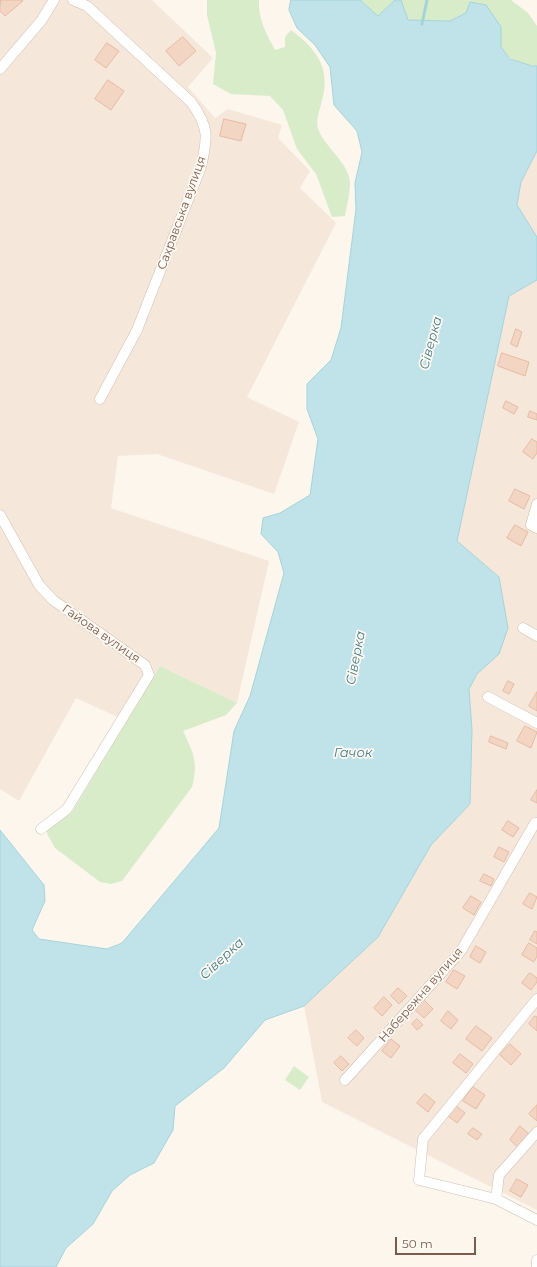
<!DOCTYPE html>
<meta charset="utf-8">
<style>
body{margin:0}
#map{position:relative;width:537px;height:1267px;overflow:hidden;background:#fdf6ec;font-family:Montserrat,sans-serif}
canvas{display:block}
.scale{position:absolute;left:395px;top:1237px;width:81px;height:18px;box-sizing:border-box;border:2px solid #7a5c4d;border-top:0;padding-left:5px;font-size:12px;line-height:14px;white-space:nowrap;color:#7a5c4d;-webkit-text-stroke:3px #fffaf3;paint-order:stroke}
</style>
<div id="map">
<canvas width="537" height="1267"></canvas>
<div class="scale">50 m</div>
</div>
<script>
const ctx = document.querySelector('canvas').getContext('2d');
ctx.lineJoin = 'round';
function fill(path, color) { ctx.fillStyle = color; ctx.fill(path, 'evenodd'); }
function strokePath(path, color, width, dash) { ctx.strokeStyle = color; ctx.lineWidth = width; ctx.lineCap = dash ? 'butt' : 'round'; ctx.setLineDash(dash || []); ctx.stroke(path); }
function write(font, color, halo, rows, align = 'center') {
  ctx.font = font + ' Montserrat,sans-serif'; ctx.lineWidth = 3.5; ctx.setLineDash([]); ctx.textBaseline = 'middle'; ctx.strokeStyle = halo; ctx.fillStyle = color; for (const [text, x, y, turn = 0] of rows) {
    ctx.save(); ctx.translate(x, y); ctx.rotate((+turn || 0) * Math.PI / 180); ctx.textAlign = isNaN(turn) ? turn : align; if (halo) ctx.strokeText(text, 0, 0); ctx.fillText(text, 0, 0); ctx.restore();
  }
}
fill(new Path2D(`
 M0,0H152L213,58L188,87L215,118L228,109L282,125L278,138L310,171L300,188L336,223L247,397L299,422L274,494L157,454L118,456L111,508L269,561L237,703L160,666L126,721L76,698L19,801L0,789Z
 M537,151V237L517,205L521,182Z
 M537,280V1210L322,1102L304,1006L378,937L431,845L470,804L472,730L469,689L477,674L499,654V577L457,541L509,296Z`), '#f5e8da');
fill(new Path2D(`
 M207,0H259C258,19 266,33 275,50L285,47V37L291,30C318,50 332,70 321,104C319,113 315,122 319,131C326,148 349,163 350,183C350,193 347,205 345,216L332,217L316,174L297,149L283,110L270,96L231,94L213,84L216,53L207,15Z
 M360,0H395L378,16Z
 M401,0H511L528,13L537,26V66C525,66 504,59 501,46C500,40 501,33 500,27L466,13L450,21L408,20Z
 M160,666L237,703L226,715L183,731C193,752 199,763 192,787L122,881L111,884L100,882L55,848L47,834V829L72,812Z
 M294,1066L309,1077L300,1090L285,1080Z`), '#d8ecc9');
const water = new Path2D(`
 M291,0H360L378,16L395,0H401L408,20L450,21L466,13L470,2L486,5L501,27V47L510,59L532,66H537V151L521,182L517,205L537,237V280L509,296L457,541L499,577L508,628L499,654L477,674L469,689L472,730L470,804L431,845L378,937L304,1006L265,1020L224,1068L175,1106L173,1130L154,1163L130,1175L112,1191L93,1224L66,1248L56,1267H0V830L44,885L45,901L32,930L39,939L107,949L122,943L219,828L234,731L250,696L284,573L278,552L261,534L263,518L280,513L310,495L318,439L307,409V384L331,360L341,328L356,209L355,183L362,152L357,131L334,105L330,67L315,45L297,28L289,10Z`);
fill(water, '#bfe3e8');
strokePath(water, '#a5d3da', 1);
strokePath(new Path2D(`
 M422,24L427,0`), '#a5d3da', 3);
const building = new Path2D(`
 M1,0H22L23,1L5,16L0,11Z
 M183,37L196,51L179,66L166,51Z
 M107,43L119,51L106,68L95,60Z
 M108,80L124,91L111,110L95,99Z
 M224,119L246,124L241,141L220,136Z
 M516,329L522,332L517,347L511,344Z
 M502,353L529,362L525,376L498,366Z
 M506,401L518,407L514,414L503,408Z
 M530,411L537,414V420L528,417Z
 M532,439L537,442V453L533,459L523,452Z
 M515,489L530,496L524,509L509,501Z
 M515,525L528,532L521,546L507,538Z
 M508,681L514,684L509,694L503,691Z
 M537,692V711L529,706Z
 M525,726L537,732L531,748L517,741Z
 M491,736L508,743L506,749L489,742Z
 M537,790V803L531,800Z
 M508,821L519,828L513,837L502,830Z
 M499,847L509,852L504,862L494,857Z
 M484,874L494,879L491,886L480,881Z
 M530,893L537,897L532,909L523,904Z
 M471,896L481,902L474,915L463,908Z
 M535,931L537,932V944L530,940Z
 M529,943L537,948V956L534,962L522,955Z
 M476,946L486,952L480,963L470,957Z
 M454,970L465,976L457,989L446,982Z
 M530,973L537,978V982L531,990L522,983Z
 M398,988L407,996L399,1004L391,996Z
 M384,997L392,1005L382,1016L374,1008Z
 M424,1000L433,1009L424,1018L414,1009Z
 M448,1011L458,1020L451,1029L441,1021Z
 M535,1016L537,1017V1031L529,1024Z
 M417,1019L423,1025L417,1030L412,1024Z
 M476,1026L492,1038L482,1051L466,1039Z
 M356,1030L364,1038L357,1046L348,1038Z
 M391,1039L400,1046L391,1058L382,1051Z
 M510,1044L521,1054L511,1065L500,1055Z
 M460,1054L473,1064L466,1073L453,1063Z
 M341,1056L349,1064L342,1071L334,1063Z
 M473,1087L485,1095L476,1109L463,1101Z
 M425,1094L435,1102L428,1112L417,1103Z
 M537,1105V1121L529,1114Z
 M456,1106L465,1113L457,1123L448,1116Z
 M520,1126L529,1134L520,1149L510,1140Z
 M473,1128L482,1134L477,1140L468,1134Z
 M517,1179L528,1185L521,1197L510,1191Z`);
fill(building, '#f3d5c3');
strokePath(building, '#e6bba3', 1);
const street = new Path2D(`
 M73,0L87,6L191,102C209,127 208,137 201,167L137,330L100,399
 M0,69L41,21L54,0
 M537,504L531,525L537,528
 M0,515L39,585L53,600L145,665L149,675L67,809L41,829
 M523,628L537,636
 M488,697L537,723
 M537,999L423,1139L419,1180L496,1199L537,1220
 M345,1080L461,951L535,823H537
 M496,1199L499,1175L537,1132
 M537,1267V1260`);
strokePath(street, '#d1beb0', 11);
strokePath(street, '#fff', 10);
write('12px', '#7a5c4d', '#fffaf3', [
 ["Сахравська вулиця",182,213,-70],
 ["Гайова вулиця",101,634,35],
 ["Набережна вулиця",421,995,-49]
]);
write('italic 13px', '#437c86', '#fffaf3', [
 ["Сіверка",431,343,-75],
 ["Сіверка",356,658,-79],
 ["Гачок",353,753],
 ["Сіверка",222,959,-43]
]);
</script>
